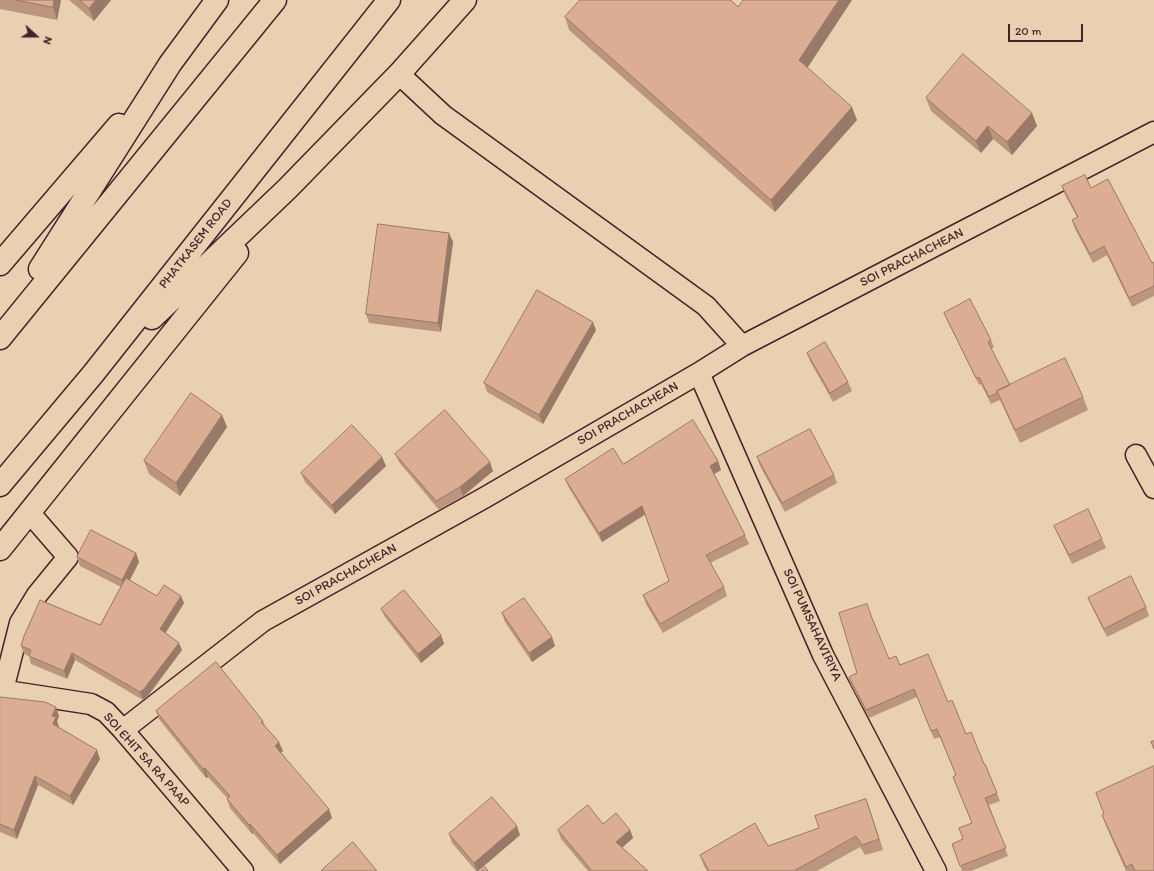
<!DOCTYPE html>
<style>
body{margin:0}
#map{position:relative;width:1154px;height:871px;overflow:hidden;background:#e8d0b0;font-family:Itim,sans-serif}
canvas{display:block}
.north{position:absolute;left:16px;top:16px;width:40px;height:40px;-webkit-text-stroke:3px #e8d0b0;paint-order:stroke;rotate:111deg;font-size:11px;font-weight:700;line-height:16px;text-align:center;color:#4a1f2b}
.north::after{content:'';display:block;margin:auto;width:14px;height:18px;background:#4a1f2b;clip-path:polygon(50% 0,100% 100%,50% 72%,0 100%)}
.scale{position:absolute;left:1008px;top:24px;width:75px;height:18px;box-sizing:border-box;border:2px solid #4a1f2b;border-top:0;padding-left:5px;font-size:12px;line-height:14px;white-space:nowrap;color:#4a1f2b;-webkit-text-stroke:3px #e8d0b0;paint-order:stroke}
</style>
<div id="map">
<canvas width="1154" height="871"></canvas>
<div class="north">N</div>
<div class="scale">20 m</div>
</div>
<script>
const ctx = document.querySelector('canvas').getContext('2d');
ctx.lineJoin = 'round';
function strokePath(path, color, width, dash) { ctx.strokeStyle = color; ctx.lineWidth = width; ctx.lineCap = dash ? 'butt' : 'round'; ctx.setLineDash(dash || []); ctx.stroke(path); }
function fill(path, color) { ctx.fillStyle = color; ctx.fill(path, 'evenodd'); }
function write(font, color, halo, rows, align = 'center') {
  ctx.font = font + ' Itim,sans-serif'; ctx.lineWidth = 4; ctx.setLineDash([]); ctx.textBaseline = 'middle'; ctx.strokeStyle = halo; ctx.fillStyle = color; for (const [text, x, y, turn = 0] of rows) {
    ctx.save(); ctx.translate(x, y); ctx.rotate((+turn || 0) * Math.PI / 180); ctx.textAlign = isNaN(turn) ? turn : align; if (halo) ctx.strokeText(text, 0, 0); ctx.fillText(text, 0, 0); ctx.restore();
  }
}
const street = new Path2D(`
 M399,74L443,115L706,306L742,346
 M699,373L823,655L936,871
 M1136,455L1154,488
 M0,690L91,704L106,712L123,730L243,871
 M3,690L20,623L37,595L68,557L29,512
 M123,730L263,621L484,498L699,373L742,346L1154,132`);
const highway = new Path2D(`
 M0,264L119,125
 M40,269L170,64L217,0
 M152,318L288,188L399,74L465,0
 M0,338L275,0
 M0,485L93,374L389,0
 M0,549L237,253`);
strokePath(street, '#4a1f2b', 23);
strokePath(highway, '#4a1f2b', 25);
strokePath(street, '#e8d0b0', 20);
strokePath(highway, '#e8d0b0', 22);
fill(new Path2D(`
 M0,0H61L57,20L0,9Z
 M69,0H111L94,21Z
 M743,0H852L807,67L857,120L775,212L569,30L565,17L738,7Z
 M926,98L1032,113L1037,126L1012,155L993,139L981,153L931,111Z
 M1062,186L1091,188L1152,263L1154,262V296L1132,307L1107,255L1093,263L1075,229L1072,220L1077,217L1065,195Z
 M449,233L453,242L441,332L369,323L366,314Z
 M944,313L991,340L994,347L991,349L1010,385L1083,397L1088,410L1020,443L1000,400L991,404L981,384L979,385L947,320Z
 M596,330L543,424L487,392L484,383Z
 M807,353L848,382L852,391L833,402L810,361Z
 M222,415L227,427L180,496L149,474L144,461Z
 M395,454L493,471L463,496L439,510L399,462Z
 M757,457L834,475L837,483L785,512L760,466Z
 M718,461L721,470L714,474L745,535L749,544L710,563L724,587L727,596L663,633L646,604L643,595L669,581L645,515L602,542L569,488L565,479L623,464Z
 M386,466L335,514L305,482L301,473Z
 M1054,526L1102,539L1106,548L1072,564L1058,535Z
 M136,553L139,562L130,580L157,596L184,603L166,633L182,650L147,697L143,700L75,660L67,679L31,664L29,656L24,654L21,646L100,625L121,587L80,566L77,557Z
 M1088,598L1146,607L1149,616L1107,637L1092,607Z
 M867,604L873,622L889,659L900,665L948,702L966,734L984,764H985L1000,801L989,805L1008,856L971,871H962L952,844L963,839L959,828L972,823L956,784L953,777L956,775L940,737L934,739L917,697L869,718L851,685L849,677L857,673Z
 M381,609L441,635L444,644L421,663L385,617Z
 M502,613L555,646L532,662L505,622Z
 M0,697L59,716L57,721L59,727L58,728L100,759L73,805L38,785L17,839L0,832Z
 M156,711L263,721L265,726L283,751L281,752L332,818L280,864L253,833L252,834L230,808L227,799H228L208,777L206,778L159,719Z
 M1096,793L1154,871H1126L1106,826L1102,815L1104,814Z
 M866,799L883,850L865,855L860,847L817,871H707L704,866L700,855L768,846L819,828Z
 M603,824L630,830L633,838L622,848L648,871H588L561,839L558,830Z
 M449,834L520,835L478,871H476L452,843Z`), '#bc957e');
fill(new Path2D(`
 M54,0H61L57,20L53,7Z
 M96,0H111L94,21L89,8Z
 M839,0H852L804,73L799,60Z
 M852,107L857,120L775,212L771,200Z
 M1032,113L1037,126L1012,155L1007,142Z
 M988,126L993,139L981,153L976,141Z
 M449,233L453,242L441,332L438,323Z
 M593,322L596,330L543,424L539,415Z
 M222,415L227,427L180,496L176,483Z
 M382,457L386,466L335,514L332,505Z
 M718,461L721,470L714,474L710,466Z
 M490,462L493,471L463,496L460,487Z
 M642,506L645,514L602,542L599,533Z
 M136,553L139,562L125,589L122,580Z
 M181,596L184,603L163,636L160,629Z
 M441,635L444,644L421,663L418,654Z
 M552,637L555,646L532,662L529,653Z
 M179,643L182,650L147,697L143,700L140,692Z
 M72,653L75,660L67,679L64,671Z
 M56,707L59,716L57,721L59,727L56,734L53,724L52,716Z
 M279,742L283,751L278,755L275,746Z
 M97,750L100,759L73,805L70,796Z
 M205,768L208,777L206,778L203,769Z
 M35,776L38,785L17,839L14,830Z
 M866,799L870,810L883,850L879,839Z
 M329,809L332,818L280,864L277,855Z
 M250,824L253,833L252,834L249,825Z
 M517,826L520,835L478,871H477L474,863Z
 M630,830L633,838L619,850L616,842Z`), '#997967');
const building = new Path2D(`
 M16,0H54L53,7Z
 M80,0H96L89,8Z
 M580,0H731L738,7L743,0H839L799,60L852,107L771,200L565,17Z
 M963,54L1032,113L1007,142L988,126L976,141L926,98Z
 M1085,175L1091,188L1108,179L1152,263L1154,262V286L1129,298L1104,246L1090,254L1072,220L1078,217L1062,186Z
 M378,224L449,233L438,323L366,314Z
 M537,290L593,322L539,415L484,383Z
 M970,299L991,340L988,342L1010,385L997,391V393L989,397L979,377L976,378L944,313Z
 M825,342L848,382L830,393L807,353Z
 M1065,358L1083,397L1015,430L997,391Z
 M191,393L222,415L176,483L144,461Z
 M445,410L490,462L460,487L436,501L395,454Z
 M693,420L718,461L710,466L745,535L706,555L724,587L660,624L643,595L669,581L642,506L599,533L565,479L613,448L623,464Z
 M352,425L382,457L332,505L301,473Z
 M810,429L834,475L782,503L757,457Z
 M1088,509L1102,539L1069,555L1054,526Z
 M91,530L136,553L122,580L77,557Z
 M1131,576L1146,607L1104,629L1088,598Z
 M126,578L157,596L164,585L181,596L160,629L179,643L144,689L140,692L72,653L64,671L29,656L31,650L21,646L24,636L40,600L100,625Z
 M404,590L441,635L418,654L381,609Z
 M524,598L552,637L529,653L502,613Z
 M867,604L872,618L889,659L896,656L900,665L928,654L948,702L952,700L966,734L971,732L984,764H985L997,793L985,798L1006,848L960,866L952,844L963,839L959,828L972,823L953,777L956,775L937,729L931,731L914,689L866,710L849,677L857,673L839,613Z
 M216,662L263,721L261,722L279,742L275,746L329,809L277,855L250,824L249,825L227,799L230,796L205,768L203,769L156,711Z
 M0,697L45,702L56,707L52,716L56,717L53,724L97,750L70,796L35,776L14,830L0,824Z
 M1154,741V749L1151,742Z
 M1154,766V871H1135L1132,864L1126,867L1102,815L1104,814L1096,793Z
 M492,797L517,826L474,863L449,834Z
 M866,799L879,839L862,845L856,836L794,871H709L700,855L755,823L768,846L819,828L815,816Z
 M588,805L603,824L616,813L630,830L616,842L648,871H592L558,830Z
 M353,842L377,871H321Z
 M485,867L488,871H481Z`);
fill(building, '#dbad93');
strokePath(building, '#997967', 1);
write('13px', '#4a1f2b', '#e8d0b0', [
 ["PHATKASEM ROAD",196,244,-52],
 ["SOI PRACHACHEAN",912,258,-27],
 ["SOI PRACHACHEAN",628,414,-30],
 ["SOI PRACHACHEAN",346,575,-29],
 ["SOI PUMSAHAVIRIYA",812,625,65],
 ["SOI EHIT SA RA PAAP",146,760,48]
]);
</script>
